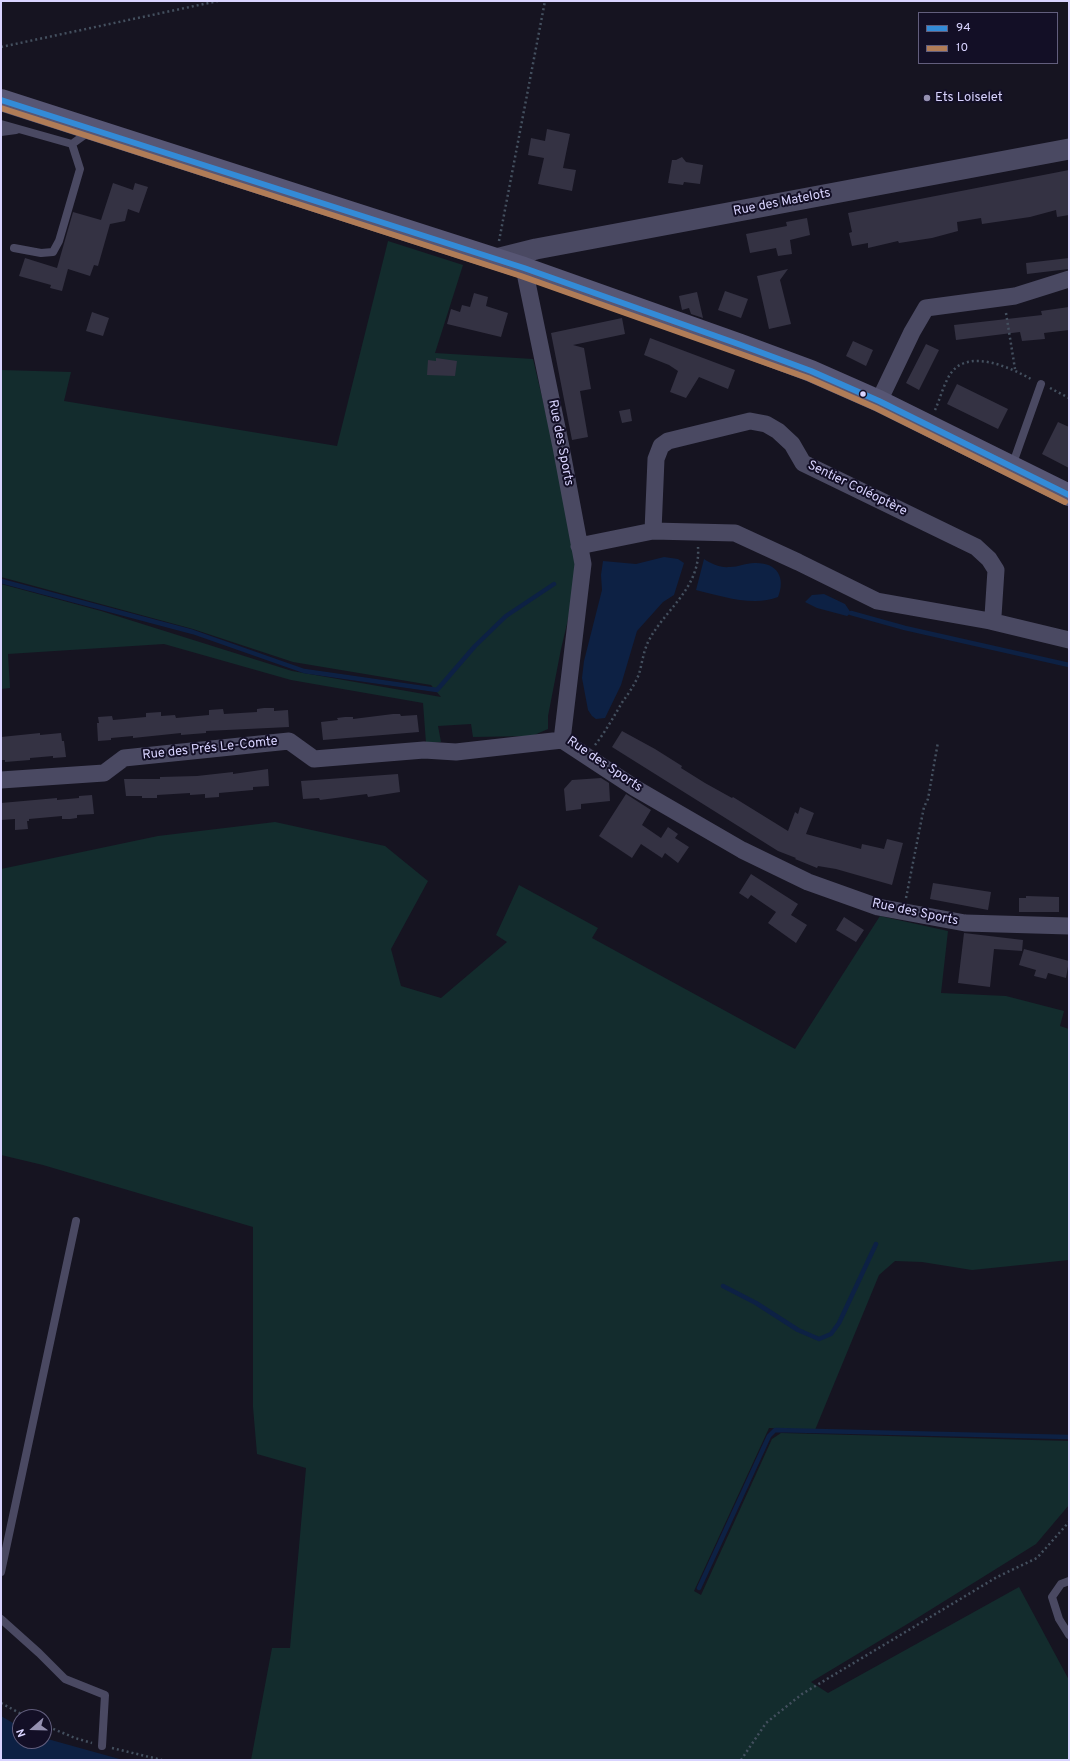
<!DOCTYPE html>
<meta charset="utf-8">
<style>
body{margin:0}
#map{position:relative;width:1070px;height:1761px;overflow:hidden;background:#161421;font-family:Overpass,sans-serif}
canvas{display:block}
.frame{position:absolute;inset:0;border:2px solid #d9d4ff;pointer-events:none}
.legend{position:absolute;left:918px;top:12px;width:140px;height:52px;box-sizing:border-box;background:#130f26;border:1px solid #625e7d;margin:0;padding:5px 7px;list-style:none;font-size:12px;color:#d9d4ff}
.legend li{display:flex;align-items:center;gap:8px;height:20px}
.legend b{width:20px;border:1px solid #625e7d}
.north{position:absolute;left:12px;top:1709px;width:40px;height:40px;box-sizing:border-box;background:#130f26;border:1px solid #625e7d;border-radius:50%;rotate:250deg;font-size:11px;font-weight:700;line-height:16px;text-align:center;color:#d9d4ff}
.north::after{content:'';display:block;margin:auto;width:14px;height:18px;background:#9591b1;clip-path:polygon(50% 0,100% 100%,50% 72%,0 100%)}
</style>
<div id="map">
<canvas width="1070" height="1761"></canvas>
<div class="frame"></div>
<ul class="legend">
<li><b style="height:5px;background:#338bd7"></b>94</li>
<li><b style="height:5px;background:#b07c57"></b>10</li>
</ul>
<div class="north">N</div>
</div>
<script>
const ctx = document.querySelector('canvas').getContext('2d');
ctx.lineJoin = 'round';
function fill(path, color) { ctx.fillStyle = color; ctx.fill(path, 'evenodd'); }
function strokePath(path, color, width, dash) { ctx.strokeStyle = color; ctx.lineWidth = width; ctx.lineCap = dash ? 'butt' : 'round'; ctx.setLineDash(dash || []); ctx.stroke(path); }
function write(font, color, halo, rows, align = 'center') {
  ctx.font = font + ' Overpass,sans-serif'; ctx.lineWidth = 4; ctx.setLineDash([]); ctx.textBaseline = 'middle'; ctx.strokeStyle = halo; ctx.fillStyle = color; for (const [text, x, y, turn = 0] of rows) {
    ctx.save(); ctx.translate(x, y); ctx.rotate((+turn || 0) * Math.PI / 180); ctx.textAlign = isNaN(turn) ? turn : align; if (halo) ctx.strokeText(text, 0, 0); ctx.fillText(text, 0, 0); ctx.restore();
  }
}
fill(new Path2D(`
 M388,241L463,265L435,353L533,359L559,469L575,562L576,586L561,649L548,716V729L532,736L473,737L471,724L438,726L441,742L426,743L423,703L291,680L164,644L8,654L10,688L1,689V584L101,611L292,671L441,697L431,685L293,662L193,629L1,577V370L71,372L64,401L337,446Z
 M275,822L385,846L428,881L391,949L401,986L441,998L507,942L496,935L519,885L598,928L592,938L795,1049L880,916L948,931L941,993L1006,996L1064,1011L1060,1026L1069,1029V1260L972,1270L922,1262L895,1261L879,1275L815,1430L769,1428L694,1591L701,1595L772,1439L781,1433L1069,1441V1505L1036,1544L914,1620L811,1682L828,1693L1019,1587L1069,1680V1760H251L272,1648H290L306,1468L257,1454L253,1407V1227L43,1165L1,1155V869L158,836Z`), '#132c2d');
fill(new Path2D(`
 M664,557L678,559L684,563L674,595L663,602L637,631L621,685L605,718L596,719L592,716L588,710L582,678L584,661L602,590L601,575L603,561L636,564Z
 M704,559C712,564 720,568 730,567C738,567 746,563 754,563C777,562 786,577 778,597C754,607 720,596 696,590Z
 M824,594L845,604L851,613L847,616L817,608L805,602L812,595Z
 M1,1716L20,1727V1741H44V1738L123,1760H1Z`), '#0d2144');
strokePath(new Path2D(`
 M1,581L193,632L304,671L437,690L475,646L506,616L554,584
 M851,613L905,628L1069,665
 M723,1286L756,1303L798,1330L819,1339L831,1334L839,1323L876,1244
 M699,1588L769,1436L775,1430L1069,1437`), '#0d2144', 4.5);
fill(new Path2D(`
 M547,129L570,134L563,168L576,170L572,191L538,184L544,158L528,155L531,138L545,141Z
 M682,157L686,162L703,165L700,184L684,182L683,185L668,183L672,160H676Z
 M1069,170V215L1057,217L1056,210L1030,217L982,224L981,218L957,222L958,231L932,238L899,243L898,241L868,248V243L852,246L849,233L852,232L848,213Z
 M113,183L133,190L135,183L148,187L139,213L128,209L125,221L110,224L98,266L94,265L90,276L68,269L62,291L50,288L51,285L19,276L25,258L57,268L73,212L101,220Z
 M807,218L810,235L790,240L792,254L778,256L776,248L750,253L746,234L787,226L786,222Z
 M1069,258V269L1027,274L1026,263Z
 M788,269L780,280L791,324L769,329L757,276Z
 M725,291L748,299L741,318L718,310Z
 M697,292L703,318L691,314L689,308L682,310L679,296Z
 M474,293L488,297L486,306L508,313L501,337L447,324L451,309L460,312L462,305L470,307Z
 M1069,307V330L1044,333L1045,339L1022,341L1020,332L956,340L954,325L1042,315L1041,311Z
 M92,312L109,318L103,336L86,331Z
 M622,318L625,334L573,345L584,348L591,389L580,391L588,437L572,440L551,333Z
 M650,338L735,370L728,389L699,377L686,398L670,392L678,371L669,365L644,355Z
 M853,341L873,350L866,366L846,356Z
 M926,344L939,350L919,390L906,383Z
 M436,358L457,361L455,376L427,375L428,360L436,361Z
 M957,384L1008,409L998,429L947,404Z
 M630,409L632,421L622,423L619,411Z
 M1058,422L1069,427V468L1042,454Z
 M264,708H274V711L288,710L289,727L206,731V733L181,735V733L133,738V736L111,738V740L98,741L97,723H99L98,717L112,716L113,720L146,717V713L161,712V716L175,715L176,718L209,715V710L223,709L224,714L257,712V709Z
 M393,714H400L401,716L417,715L419,732L323,740L321,722L338,720L337,718L345,717H353V719Z
 M622,731L655,749L682,766L681,768L705,783L732,798L733,797L788,831L795,812L798,814L800,807L814,813L806,834L861,849L862,844L884,849L887,839L903,843L892,885L836,869L818,866L817,868L795,859L796,858L778,851L612,747Z
 M40,733V735L61,733L62,741H64L66,757L53,758V756L30,758V760L5,762V760H1V737Z
 M268,769L269,786L253,787V790L219,793V797L205,798V794L190,795V793L157,795V798H142V796H126L124,779H160V777L197,776L233,772V774Z
 M398,774L400,792L368,797L367,794L320,800L319,798L303,799L301,781Z
 M601,778L609,783L610,801L581,804V809L566,811L564,789L572,780Z
 M626,794L651,810L642,825L661,838L668,827L678,834L675,838L689,847L678,863L665,853L662,858L641,844L632,858L599,836Z
 M92,795L94,814L77,815V818L70,819H62V816L29,819V821H27L28,829L15,830V819L1,820V803L57,798V800L79,798V796Z
 M751,874L798,904L791,915L807,925L796,943L768,923L776,912L751,895L748,899L739,893Z
 M933,883L991,892L988,910L930,899Z
 M1026,896L1059,897V912H1019V898H1026Z
 M844,917L864,930L856,942L836,930Z
 M964,933L1023,940L1022,951L994,949L990,987L958,983Z
 M1024,949L1069,961L1066,978L1048,973L1046,979L1034,976L1036,970L1019,965Z`), '#343243');
strokePath(new Path2D(`
 M1,47L218,1
 M499,241L545,1
 M1006,313L1015,369
 M1050,388L1069,398
 M935,410C940,399 944,383 951,373C969,348 1011,368 1031,379
 M595,745C606,731 614,716 623,701C629,693 635,684 639,674C642,664 643,653 648,642C664,610 701,588 698,547
 M906,898L924,807L928,799L938,742
 M1,1703L27,1717
 M44,1725L75,1738L92,1743
 M112,1748L162,1760
 M741,1760L766,1723L802,1694L997,1577L1037,1558L1069,1522`), '#44505f', 2.5, [2, 3]);
strokePath(new Path2D(`
 M1,124L72,144L90,131
 M1,132L16,130
 M14,248L41,253L53,252L59,241L80,169L72,144
 M1012,466L1041,384
 M1,1572L76,1221
 M1069,1581L1061,1584L1052,1597L1059,1619L1069,1635
 M1,1619L39,1653L65,1679L105,1695L102,1746`), '#4a4962', 8);
strokePath(new Path2D(`
 M524,268L561,447L583,564L562,740L635,788L742,850L808,882L878,907L965,923L1069,926
 M879,401L912,332L926,308L1015,296L1069,279
 M653,531L656,459L661,446L668,441L750,421L766,424L778,431L792,444L803,463L976,547L989,559L996,570L993,616L990,621
 M579,546L653,531L735,533L798,562L877,601L990,621L1069,640
 M1,780L104,773L124,758L289,741L314,759L424,750L456,752L562,740`), '#4a4962', 17);
strokePath(new Path2D(`
 M496,259L536,249L1069,149`), '#4a4962', 21);
strokePath(new Path2D(`
 M1,100L524,268L741,345L811,371L879,401L1069,495`), '#575674', 22);
strokePath(new Path2D(`
 M1,100L524,268L741,345L811,371L879,401L1069,495`), '#338bd7', 6);
strokePath(new Path2D(`
 M1,108L521,276L738,353L808,378L876,408L1065,502`), '#b07c57', 6);
for (const [x, y, r, color] of [
 [927,98,4,"#9591b1"],
 [863,394,3.5,"#d9d4ff"]
]) { const dot = new Path2D(); dot.arc(x, y, r, 0, 2 * Math.PI); ctx.fillStyle = color; ctx.fill(dot); strokePath(dot, '#130f26', 1.5); }
write('13px', '#d9d4ff', '#130f26', [
 ["Ets Loiselet",935,98]
], 'left');
write('13px', '#d9d4ff', '#130f26', [
 ["Rue des Matelots",782,203,-11],
 ["Rue des Sports",560,443,79],
 ["Sentier Coléoptère",857,489,26],
 ["Rue des Prés Le-Comte",210,749,-6],
 ["Rue des Sports",604,765,34],
 ["Rue des Sports",915,913,12]
]);
</script>
